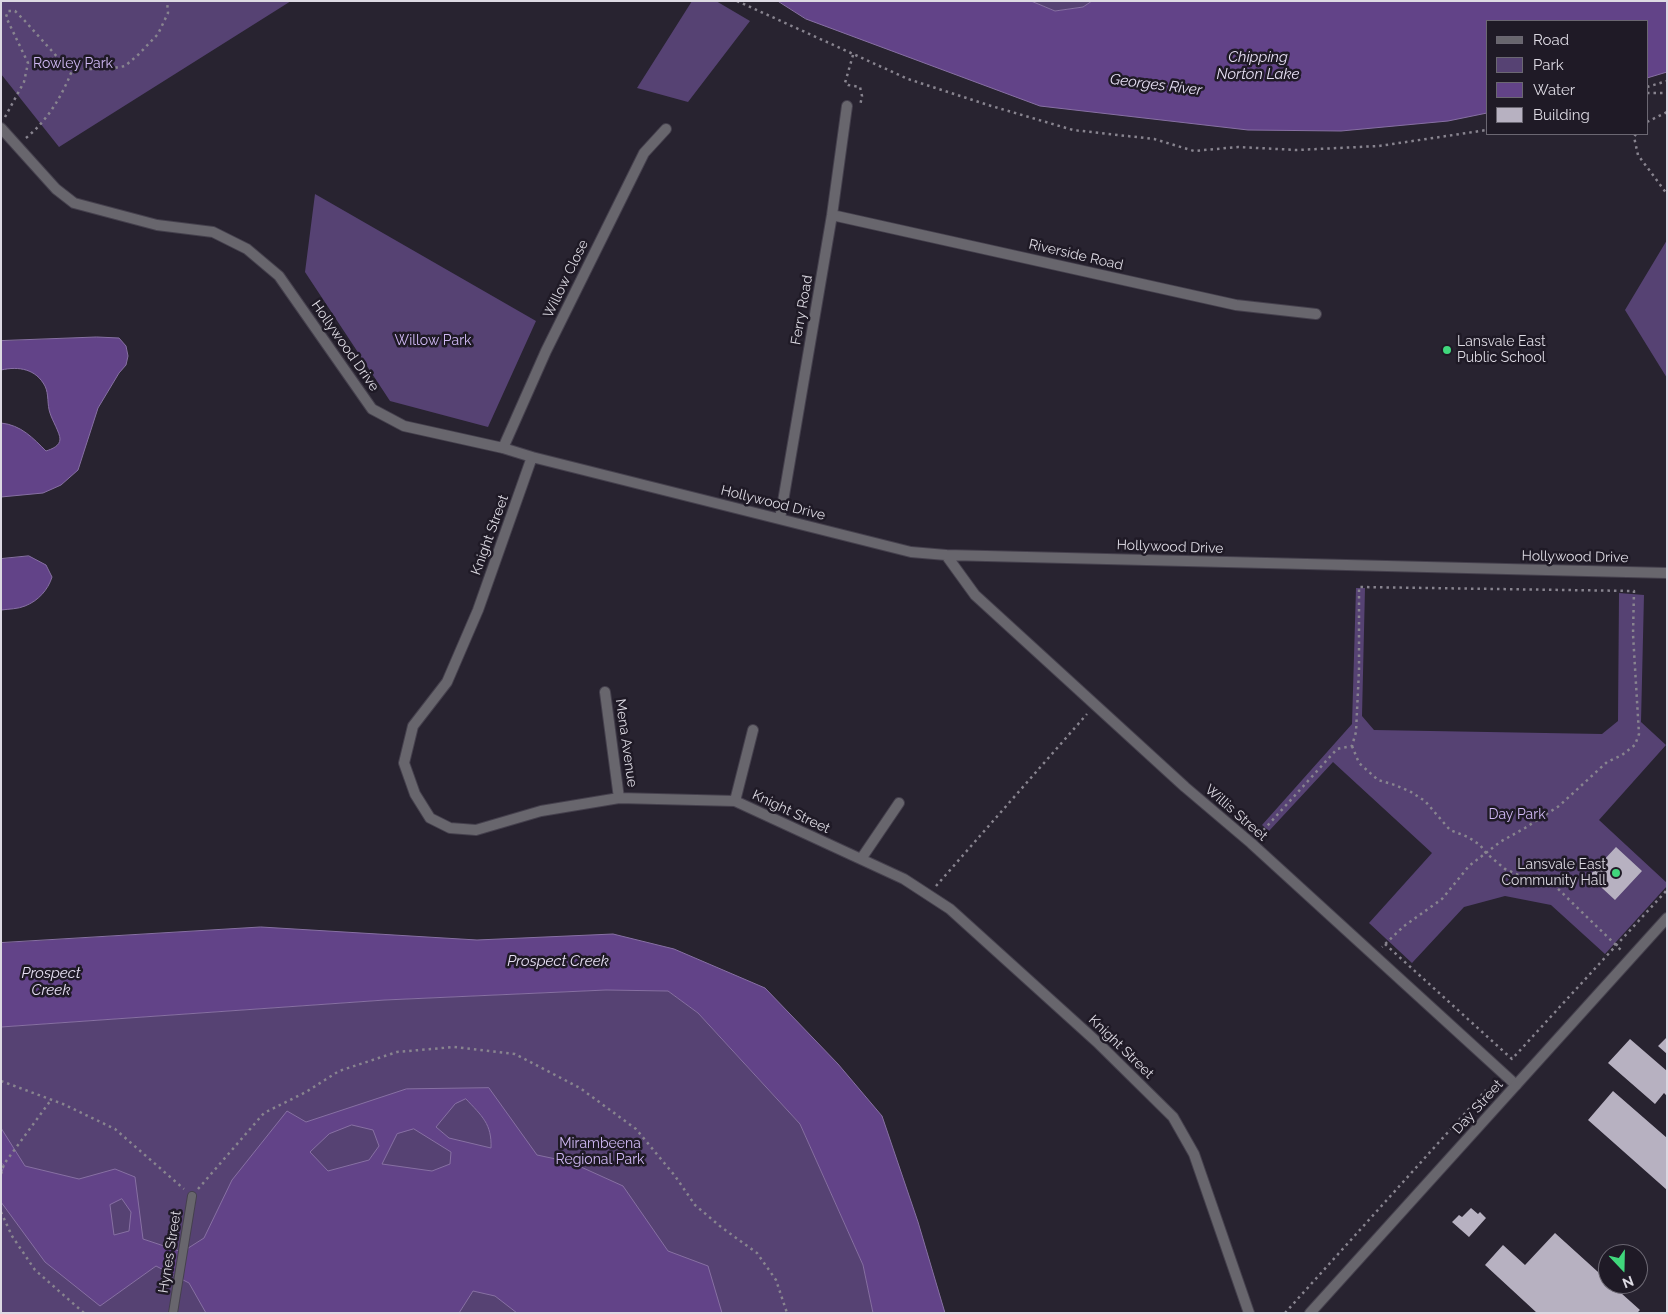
<!DOCTYPE html>
<style>
body{margin:0}
#map{position:relative;width:1668px;height:1314px;overflow:hidden;background:#282330;font-family:Raleway,sans-serif}
canvas{display:block}
.frame{position:absolute;inset:0;border:2px solid #dddae3;pointer-events:none}
.legend{position:absolute;left:1486px;top:20px;width:162px;height:115px;box-sizing:border-box;background:#1f1a26;border:1px solid #6b6772;margin:0;padding:6px 9px;list-style:none;font-size:15px;color:#dddae3}
.legend li{display:flex;align-items:center;gap:10px;height:25px}
.legend b{width:25px;border:1px solid #6b6772}
.north{position:absolute;left:1598px;top:1244px;width:50px;height:50px;box-sizing:border-box;background:#1f1a26;border:1px solid #6b6772;border-radius:50%;rotate:159deg;font-size:14px;font-weight:700;line-height:20px;text-align:center;color:#dddae3}
.north::after{content:'';display:block;margin:auto;width:18px;height:22px;background:#40d77c;clip-path:polygon(50% 0,100% 100%,50% 72%,0 100%)}
</style>
<div id="map">
<canvas width="1668" height="1314"></canvas>
<div class="frame"></div>
<ul class="legend">
<li><b style="height:6px;background:#68666d"></b>Road</li>
<li><b style="height:14px;background:#564273"></b>Park</li>
<li><b style="height:14px;background:#624388"></b>Water</li>
<li><b style="height:14px;background:#b7b1c1"></b>Building</li>
</ul>
<div class="north">N</div>
</div>
<script>
const ctx = document.querySelector('canvas').getContext('2d');
ctx.lineJoin = 'round';
function fill(path, color) { ctx.fillStyle = color; ctx.fill(path, 'evenodd'); }
function strokePath(path, color, width, dash) { ctx.strokeStyle = color; ctx.lineWidth = width; ctx.lineCap = dash ? 'butt' : 'round'; ctx.setLineDash(dash || []); ctx.stroke(path); }
function write(font, color, halo, rows, align = 'center') {
  ctx.font = font + ' Raleway,sans-serif'; ctx.lineWidth = 5; ctx.setLineDash([]); ctx.textBaseline = 'middle'; ctx.strokeStyle = halo; ctx.fillStyle = color; for (const [text, x, y, turn = 0] of rows) {
    ctx.save(); ctx.translate(x, y); ctx.rotate((+turn || 0) * Math.PI / 180); ctx.textAlign = isNaN(turn) ? turn : align; if (halo) ctx.strokeText(text, 0, 0); ctx.fillText(text, 0, 0); ctx.restore();
  }
}
fill(new Path2D(`
 M1,1H291L59,147L1,74Z
 M692,1H716L750,21L688,102L637,88Z
 M1031,1H1092L1083,7L1055,11Z
 M315,194L536,321L488,427L390,401L305,272Z
 M1667,240V378L1625,310Z
 M1356,588H1365L1362,716L1374,730L1602,734L1618,721L1619,593L1644,595L1641,722L1666,745L1599,820L1667,883V886L1605,954L1551,905L1505,896L1464,907L1412,963L1369,923L1432,853L1333,762L1269,831L1262,825L1352,724Z
 M606,990L668,991L698,1013L800,1124L863,1265L873,1313H1V1027L385,1000Z`), '#564273');
const water = new Path2D(`
 M778,1H1031L1055,11L1083,7L1092,1H1667V72L1647,78V21H1487V113L1448,121L1341,131L1248,130L1040,106L806,19Z
 M97,337L119,338L126,346L128,356L126,365L119,373L98,408L78,470L61,485L43,493L1,497V423C21,425 33,438 46,451C52,449 60,446 60,439C60,433 52,420 50,413C47,405 49,394 45,386C36,369 19,366 1,370V341Z
 M29,556L46,565L52,577C48,590 38,601 25,606C18,609 9,609 1,610V559Z
 M261,927L477,940L613,934L674,949L765,988L838,1064L882,1116L918,1222L945,1313H873L863,1265L800,1124L698,1013L668,991L606,990L385,1000L1,1027V943Z
 M489,1088L537,1155L570,1162L623,1186L668,1251L708,1266L722,1313H517L495,1296L473,1291L459,1313H206L189,1283L156,1266L100,1306L45,1262L1,1202V1176L4,1165L1,1163V1128L25,1166L79,1179L115,1169L135,1177L143,1239L182,1252L204,1238L232,1180L287,1111L306,1122L406,1089ZM466,1099C482,1116 492,1124 491,1148L449,1138L436,1127L455,1104ZM352,1125L373,1130L379,1146L369,1160L328,1171L310,1152L329,1134ZM414,1129L451,1152L450,1164L432,1171L382,1164L397,1134ZM122,1199L131,1212L129,1231L114,1235L110,1205Z`);
fill(water, '#624388');
strokePath(water, '#8770a3', 1);
fill(new Path2D(`
 M1616,847L1642,871L1615,900L1589,876Z
 M1667,1037V1054L1658,1046Z
 M1630,1039L1667,1071V1096L1664,1093L1655,1104L1608,1063Z
 M1613,1091L1667,1138V1190L1588,1120Z
 M1471,1208L1478,1214L1480,1212L1486,1218L1469,1237L1452,1222L1459,1215L1462,1217Z
 M1555,1233L1608,1281V1284H1611L1640,1310L1637,1313H1537L1485,1265L1503,1245L1525,1265Z`), '#b7b1c1');
const service = new Path2D(`
 M173,1313L192,1196`);
const minor = new Path2D(`
 M1,128L56,189L74,203L157,225L213,232L247,249L279,276L372,409L404,426L503,448L532,457L911,552L946,555L1667,573
 M832,215L1236,305L1316,314
 M503,448L546,351L644,153L666,129
 M532,457L478,610L447,682L413,726L404,763L415,794L430,818L450,828L476,830L541,811L619,798L735,801L904,879L950,909L1097,1042L1173,1117L1194,1154L1249,1313
 M780,519L832,215L847,106
 M946,555L975,595L1185,787L1251,843L1516,1085
 M605,692L619,798
 M735,801L753,730
 M861,859L899,803`);
const tertiary = new Path2D(`
 M1310,1313L1667,918`);
strokePath(service, '#45404d', 10);
strokePath(minor, '#45404d', 12);
strokePath(tertiary, '#45404d', 12);
strokePath(new Path2D(`
 M737,1L908,79L988,105L1073,130L1154,139L1194,151L1238,147L1297,150L1379,146L1487,130
 M853,55L845,83L848,85L860,87L862,96L860,106
 M1647,87L1667,81
 M1647,93H1667
 M5,117L24,82L28,63L6,17L8,11H15L24,20L60,60L87,69H109L125,66L139,54L158,34L168,13L167,1
 M1647,122L1667,112
 M1636,134L1634,137L1638,155L1667,194
 M26,138C49,119 64,93 74,65
 M1352,746L1359,763L1378,780L1395,785L1411,792L1425,801L1450,830L1468,837L1480,845L1486,853L1505,869L1525,878L1554,885L1621,950
 M1259,835L1337,749L1352,746L1356,732L1359,670V587L1634,591L1633,634L1639,734L1635,745L1622,755L1607,762L1559,806L1525,828L1500,842L1469,866L1442,899L1404,926L1382,947
 M936,886L1087,714
 M1385,944L1512,1059L1667,890
 M1,1081L63,1104L115,1129L184,1189
 M1,1174L4,1164L51,1100
 M198,1189L264,1113L306,1092L339,1071L397,1052L454,1047L515,1054L580,1088L636,1129L675,1176L695,1205L721,1227L757,1253L776,1280L787,1313
 M1,1212L12,1236L35,1270L84,1313
 M1285,1313L1486,1090`), '#88848f', 2.5, [2.5, 4]);
strokePath(service, '#68666d', 8);
strokePath(minor, '#68666d', 10);
strokePath(tertiary, '#68666d', 10);
for (const [x, y, r, color] of [
 [1447,350,5,"#40d77c"],
 [1616,873,5,"#40d77c"]
]) { const dot = new Path2D(); dot.arc(x, y, r, 0, 2 * Math.PI); ctx.fillStyle = color; ctx.fill(dot); strokePath(dot, '#1f1a26', 2); }
write('14px', '#cfb8f3', '#1f1a26', [
 ["Rowley Park",73,64],
 ["Willow Park",433,341],
 ["Day Park",1517,815],
 ["Mirambeena",600,1144],
 ["Regional Park",600,1160]
]);
write('14px', '#dddae3', '#1f1a26', [
 ["Riverside Road",1076,255,13],
 ["Willow Close",566,279,-64],
 ["Ferry Road",802,310,-80],
 ["Hollywood Drive",345,346,55],
 ["Hollywood Drive",773,503,14],
 ["Knight Street",490,535,-70],
 ["Hollywood Drive",1170,547,2],
 ["Hollywood Drive",1575,557,1],
 ["Mena Avenue",626,743,82],
 ["Knight Street",791,812,25],
 ["Willis Street",1236,813,41],
 ["Knight Street",1121,1047,44],
 ["Day Street",1478,1107,-48],
 ["Hynes Street",170,1252,-81]
]);
write('14px', '#dddae3', '#1f1a26', [
 ["Lansvale East",1457,342],
 ["Public School",1457,358],
 ["Lansvale East",1606,865,"right"],
 ["Community Hall",1606,881,"right"]
], 'left');
write('italic 15px', '#e7e0f4', '#1f1a26', [
 ["Chipping",1258,57],
 ["Norton Lake",1258,74],
 ["Georges River",1156,85,7],
 ["Prospect Creek",558,961],
 ["Prospect",51,973],
 ["Creek",51,990]
]);
</script>
